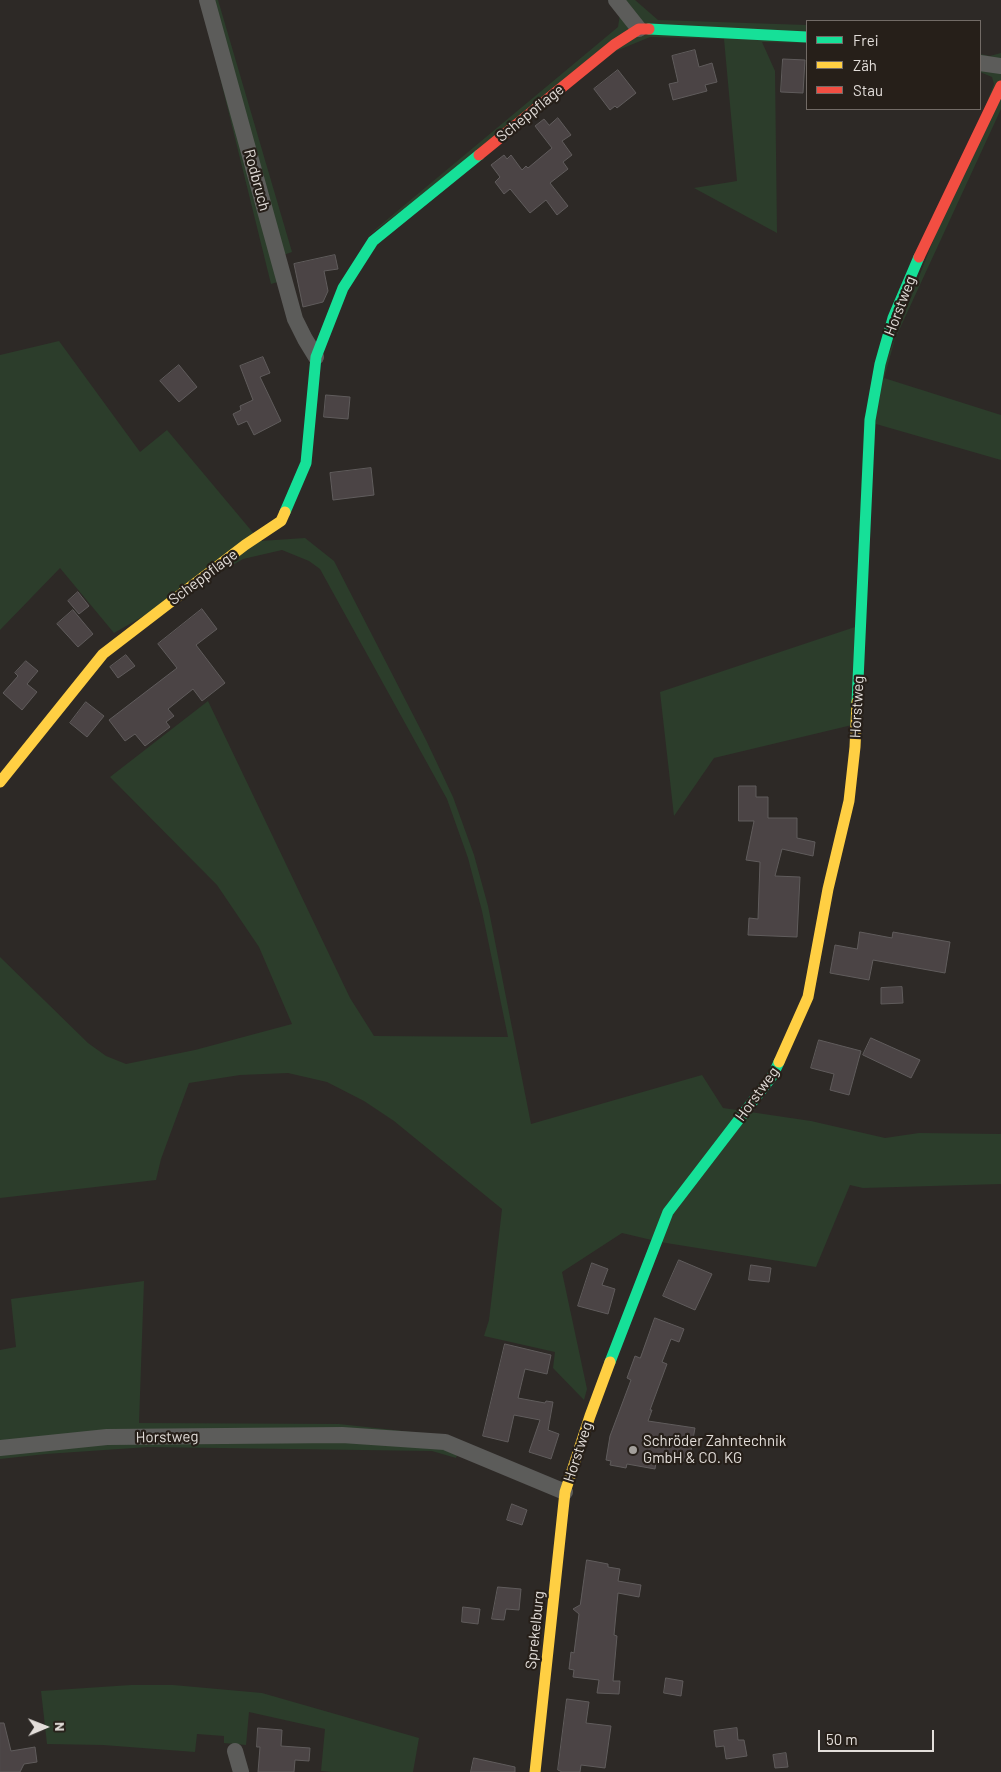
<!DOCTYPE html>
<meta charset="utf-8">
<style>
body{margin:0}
#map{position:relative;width:1001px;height:1772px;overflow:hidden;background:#2d2926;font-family:Barlow,sans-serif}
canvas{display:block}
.legend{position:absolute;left:806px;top:20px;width:175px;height:90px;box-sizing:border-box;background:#261f19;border:1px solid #726b66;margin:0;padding:6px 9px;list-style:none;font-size:15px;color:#e3deda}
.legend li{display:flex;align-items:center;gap:10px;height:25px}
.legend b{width:25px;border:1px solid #726b66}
.north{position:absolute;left:20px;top:1702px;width:50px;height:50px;-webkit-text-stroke:4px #261f19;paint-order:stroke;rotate:89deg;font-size:14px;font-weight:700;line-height:20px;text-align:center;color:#e3deda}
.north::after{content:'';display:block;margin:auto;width:18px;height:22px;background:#e3deda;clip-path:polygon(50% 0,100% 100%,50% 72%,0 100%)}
.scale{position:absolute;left:818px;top:1730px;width:116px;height:22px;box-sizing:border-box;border:2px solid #e3deda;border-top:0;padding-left:6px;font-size:15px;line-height:18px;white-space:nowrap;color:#e3deda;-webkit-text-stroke:4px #261f19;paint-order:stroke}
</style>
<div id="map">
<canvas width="1001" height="1772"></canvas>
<ul class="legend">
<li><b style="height:6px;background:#16e098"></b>Frei</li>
<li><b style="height:6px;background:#ffcf43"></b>Zäh</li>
<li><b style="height:6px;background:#f24e42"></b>Stau</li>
</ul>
<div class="north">N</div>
<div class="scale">50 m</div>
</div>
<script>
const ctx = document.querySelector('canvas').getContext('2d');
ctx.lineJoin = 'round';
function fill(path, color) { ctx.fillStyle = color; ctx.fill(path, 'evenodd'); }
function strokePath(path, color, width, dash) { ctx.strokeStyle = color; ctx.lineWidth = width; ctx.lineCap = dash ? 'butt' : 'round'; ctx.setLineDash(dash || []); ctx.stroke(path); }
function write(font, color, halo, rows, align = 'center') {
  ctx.font = font + ' Barlow,sans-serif'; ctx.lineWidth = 4.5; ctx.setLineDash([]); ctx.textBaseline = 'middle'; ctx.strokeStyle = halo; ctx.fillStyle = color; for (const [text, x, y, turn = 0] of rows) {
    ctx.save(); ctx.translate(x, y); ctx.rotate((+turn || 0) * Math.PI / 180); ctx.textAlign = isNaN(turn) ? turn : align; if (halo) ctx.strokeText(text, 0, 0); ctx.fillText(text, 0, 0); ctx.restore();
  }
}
fill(new Path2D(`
 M201,0H218L292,252L275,258L281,281L271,284Z
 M608,0H635L658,20L807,25V43L762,42L775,71L777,233L694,188L737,181L724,39L650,37L616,51L365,238L618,27L620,14Z
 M1001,53V109L895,339L884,378L1001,415V460L876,424L852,725L714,758L674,816L660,692L855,627L864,418L994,84L992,77L980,72V54L990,56Z
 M59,341L140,452L167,430L260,541L305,538L334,561L426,740L453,797L474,855L488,906L531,1124L702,1075L723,1108L811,1121L885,1138L919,1133L1001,1134V1184L863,1188L850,1185L816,1267L660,1242L622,1233L562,1272L587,1389L584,1400L553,1368L555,1352L484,1336L489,1320L502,1209L394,1121L364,1101L327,1082L288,1073L240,1075L189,1083L161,1159L156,1180L0,1198V957L88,1043L106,1056L126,1064L195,1050L292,1024L259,947L217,885L110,777L208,701L350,998L374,1036L508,1037L482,911L468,858L447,799L320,569L309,561L282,550L243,559L114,633L60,568L0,630V355Z
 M144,1281L139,1423L339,1424L448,1436L462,1441L456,1458L432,1451L148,1447L46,1454L0,1459V1350L16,1347L11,1299Z
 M131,1685H173L262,1693L419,1738L413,1772H331L321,1771L325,1729L249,1712L246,1745L224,1743V1736L197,1734L195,1752L103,1745L47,1744L41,1691Z`), '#2c3d2b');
const building = new Path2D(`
 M695,50L699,67L712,63L717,82L705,85L707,91L673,100L669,84L678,82L672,56Z
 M783,59L805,60L803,93L781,92Z
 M618,70L636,93L617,108L615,106L610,110L594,89Z
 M558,118L571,135L562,141L572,155L563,162L568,169L550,183L568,206L557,215L546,200L530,213L511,190L510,189L504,194L495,182L500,177L491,165L504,155L507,159L511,155L522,170L526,166L528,168L552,148L535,126L544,119L549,125Z
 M335,255L338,269L324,271L328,291L323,302L303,307L294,264Z
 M263,357L270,373L260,377L281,421L254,435L247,421L238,425L233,414L241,410L240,406L253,400L240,366Z
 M179,365L197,387L179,402L160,381Z
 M326,395L350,397L348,419L324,417Z
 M371,468L374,495L333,500L330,473Z
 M78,592L89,606L79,614L68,601Z
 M202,609L217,629L196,645L225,683L202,701L193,689L168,709L174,716L166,722L170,727L145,746L135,734L125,741L109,720L177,668L158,644Z
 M73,610L93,634L78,647L57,624Z
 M126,655L135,666L118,678L110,667Z
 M26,661L38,671L27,684L37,692L22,710L3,693L18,676L15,673Z
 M86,702L104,716L87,737L70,723Z
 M739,786H756V797H768V818H797V838L815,842L813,856L782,849L775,876L800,877L797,937L748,935L749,918L758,919L760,862L746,860L754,821H739Z
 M860,932L892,938L893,932L950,942L945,973L873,960L869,980L830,973L835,945L857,949Z
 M902,987L903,1003L881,1004V988Z
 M871,1038L920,1060L911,1078L863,1055Z
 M819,1040L861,1051L849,1095L830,1090L834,1074L811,1068Z
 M679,1260L712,1274L695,1310L663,1296Z
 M592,1263L608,1269L602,1285L615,1289L608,1314L578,1306Z
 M751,1265L771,1268L769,1282L749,1280Z
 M655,1318L684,1329L679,1342L671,1339L662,1362L667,1364L650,1410H652L648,1421L695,1428L689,1462L657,1456L655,1469L627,1464L626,1468L610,1465L611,1461L606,1460L610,1436L631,1380L627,1378L635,1356L640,1358Z
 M505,1344L551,1355L547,1374L525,1369L518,1398L545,1403L546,1401L553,1402L548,1430L559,1434L551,1459L529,1452L540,1420L514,1415L508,1442L483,1436Z
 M512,1504L527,1510L522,1525L507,1520Z
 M587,1560L608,1564V1567L620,1569L618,1581L641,1585L639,1597L618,1593L614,1635L617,1636L613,1681H620L619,1694L597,1693L599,1680L573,1677L574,1670L569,1669L571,1652L574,1653L579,1614L573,1609L580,1605Z
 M498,1587L521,1589L519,1610L506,1609L504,1620L492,1619Z
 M463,1607L480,1609L478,1624L462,1622Z
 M666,1678L683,1681L681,1696L664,1693Z
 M567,1699L589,1702L586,1723L611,1726L605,1768L581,1765L580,1772H562L558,1770Z
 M0,1723H4L11,1751L35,1747L37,1762L24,1764L20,1772H0Z
 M258,1728L282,1730L281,1746L310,1748L309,1761L295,1760L294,1772H258L260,1747H257Z
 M737,1728L738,1740H744L747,1756L726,1759L724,1746L716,1747L714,1731Z
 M786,1753L788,1767L775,1768L773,1755Z
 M474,1758L515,1767V1772H471Z`);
fill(building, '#4b4445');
strokePath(building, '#605c5c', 1);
strokePath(new Path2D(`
 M207,0L295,319L305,339L316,357
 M616,0L639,29
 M980,63L1001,66
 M0,1448L107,1437L342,1435L445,1442L565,1492
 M235,1751L241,1772`), '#5c5c5a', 16);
strokePath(new Path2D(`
 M649,29L807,37
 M285,512L306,463L316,357L343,288L373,241L479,155
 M857,702L870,420L880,364L893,318L919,257
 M610,1362L668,1212L773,1075L779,1062`), '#16e098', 11);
strokePath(new Path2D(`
 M0,782L103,654L245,545L281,521L285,512
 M779,1062L808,997L828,889L849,801L855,747L857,702
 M535,1772L565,1492L590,1416L610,1362`), '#ffcf43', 11);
strokePath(new Path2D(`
 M479,155L614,45L639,29H649
 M919,257L1001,86`), '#f24e42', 11);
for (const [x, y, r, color] of [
 [633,1450,5,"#a39f9b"]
]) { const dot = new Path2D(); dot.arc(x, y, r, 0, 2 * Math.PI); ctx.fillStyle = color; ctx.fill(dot); strokePath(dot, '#261f19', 2); }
write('15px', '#e3deda', '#261f19', [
 ["Scheppflage",530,113,-39],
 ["Rodbruch",257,180,75],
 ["Horstweg",900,306,-69],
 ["Scheppflage",203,577,-37],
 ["Horstweg",857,707,-87],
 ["Horstweg",757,1094,-54],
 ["Horstweg",167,1437,-1],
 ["Horstweg",578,1452,-72],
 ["Sprekelburg",535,1630,-84]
]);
write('15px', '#e3deda', '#261f19', [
 ["Schröder Zahntechnik",643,1441],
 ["GmbH & CO. KG",643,1458]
], 'left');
</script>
